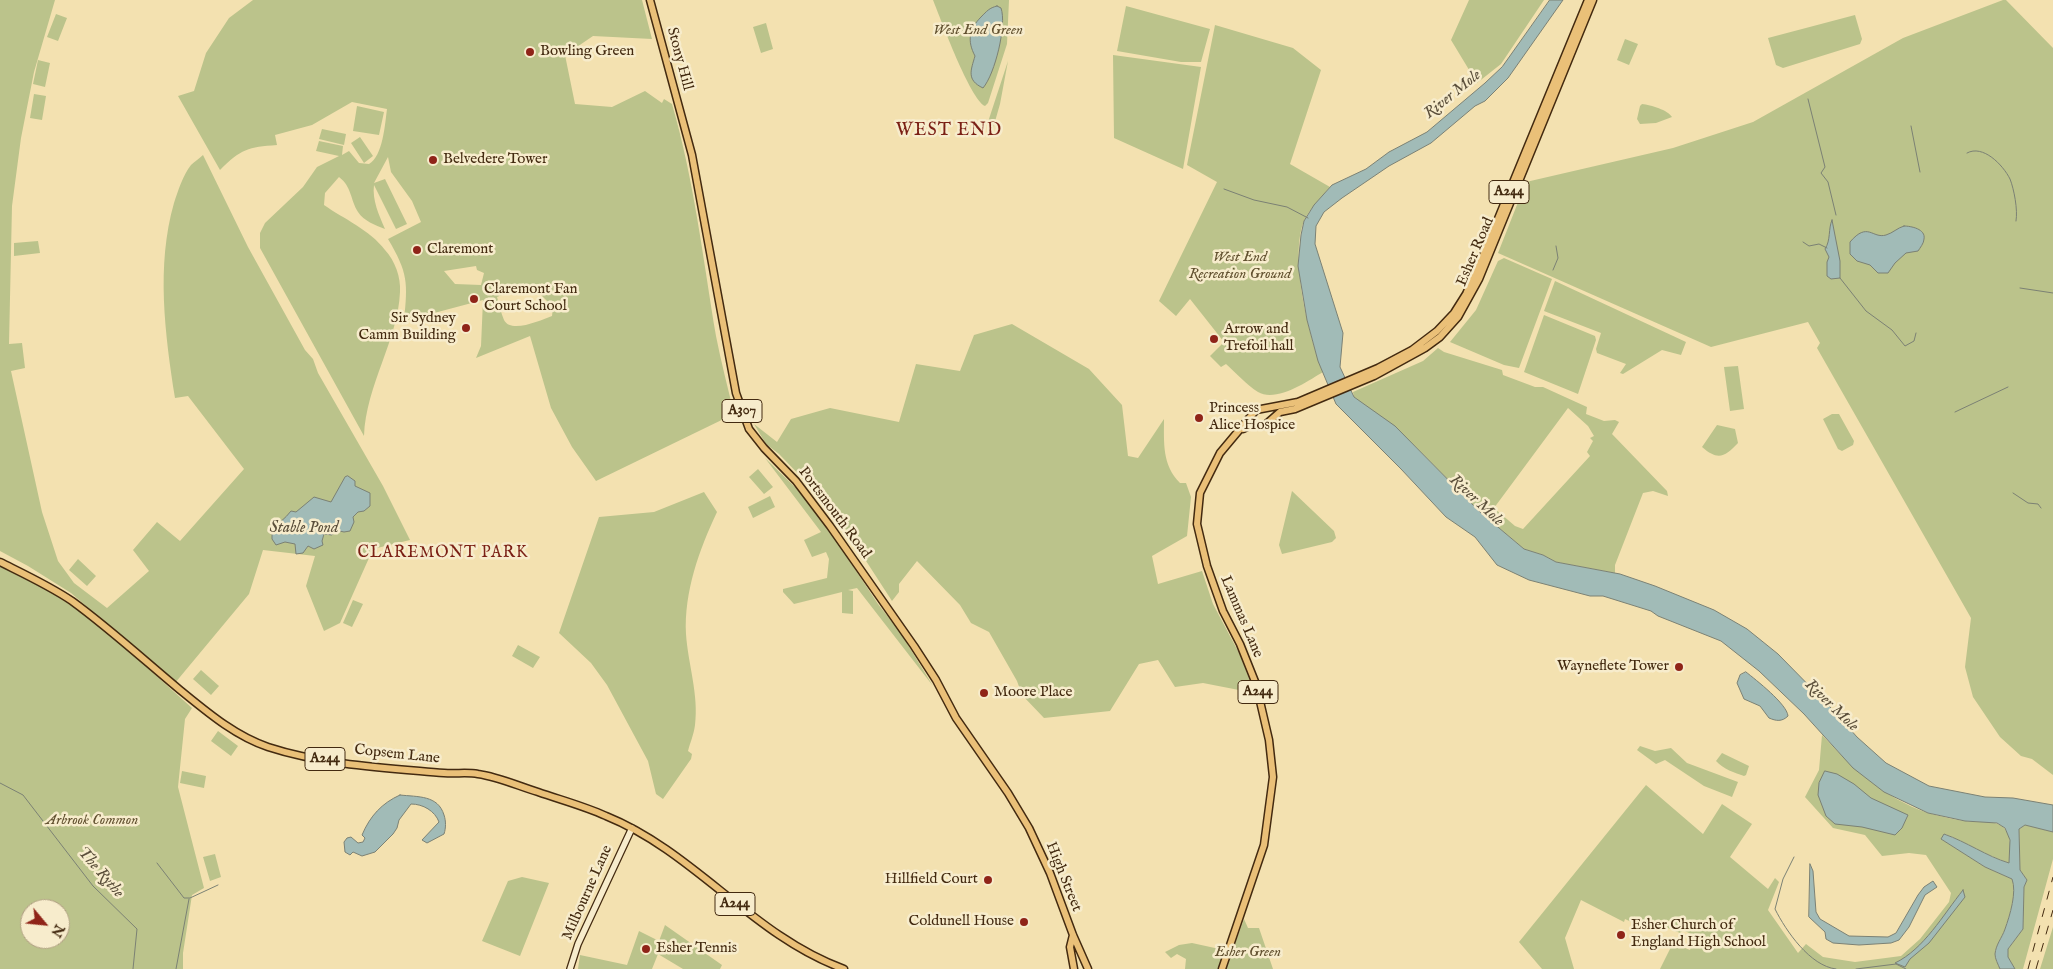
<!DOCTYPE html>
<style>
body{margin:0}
#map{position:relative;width:2053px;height:969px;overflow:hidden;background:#f3e1b0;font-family:"IM FELL English",serif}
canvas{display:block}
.north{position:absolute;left:20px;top:899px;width:50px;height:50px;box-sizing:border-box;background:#f7eccc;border:1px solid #af9e81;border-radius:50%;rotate:118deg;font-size:14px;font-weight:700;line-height:20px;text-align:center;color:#432a10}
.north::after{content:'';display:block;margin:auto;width:18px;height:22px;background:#8f2418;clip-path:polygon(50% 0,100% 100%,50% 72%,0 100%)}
</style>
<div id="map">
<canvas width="2053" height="969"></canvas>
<div class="north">N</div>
</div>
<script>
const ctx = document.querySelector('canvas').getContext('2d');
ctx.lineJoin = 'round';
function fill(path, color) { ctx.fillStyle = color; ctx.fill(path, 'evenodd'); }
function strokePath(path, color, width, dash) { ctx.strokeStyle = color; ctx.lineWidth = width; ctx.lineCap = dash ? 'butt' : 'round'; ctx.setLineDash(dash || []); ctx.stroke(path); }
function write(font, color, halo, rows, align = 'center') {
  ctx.font = font + ' "IM FELL English",serif'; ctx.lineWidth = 5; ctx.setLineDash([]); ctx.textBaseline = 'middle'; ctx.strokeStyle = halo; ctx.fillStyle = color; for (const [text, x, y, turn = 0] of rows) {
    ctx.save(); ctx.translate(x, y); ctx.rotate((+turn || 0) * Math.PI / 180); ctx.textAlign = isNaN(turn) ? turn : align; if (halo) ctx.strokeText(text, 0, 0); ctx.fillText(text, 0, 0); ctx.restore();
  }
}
fill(new Path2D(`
 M0,0H55L34,72L21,138L12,206L9,344L22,343L25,368L11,371L42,512L58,561L74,583L107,608L149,571L133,550L157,522L180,541L244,469L188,396L175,398C165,334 156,266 174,203C178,191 183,175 191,165C195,161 200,158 203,155L248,247L305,350L313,359L318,373L383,486L410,540L373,549L340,623L324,631L306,586L315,556L263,550L249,594L175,683L71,593L28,566L0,551Z
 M253,0H642L652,39L593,36L565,55L575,104L612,107L645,91L662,103L664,99L672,104C694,180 703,258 716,336C721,362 728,388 734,414L596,481L572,447L551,408L530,336L476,358L481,346L483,300L404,321C408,282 408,273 388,239L421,222L412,201L391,172L388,157L374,183L385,179L407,224L396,229L374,185C372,200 379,215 385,229C375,225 364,221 358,212C350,199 352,187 339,177L325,193L324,205C344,219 370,230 385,250C395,261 401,277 400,292C398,340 366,385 364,436L260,248V233L265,223L303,187L317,167L339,156L316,151L319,141L343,146L342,155L349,151L359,163L369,164C383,156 385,124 387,109L352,102L312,125L275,135L277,145C248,147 241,149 220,170L178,96L194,91L206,53L229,18ZM476,266L477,270L484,273L481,285L455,284L444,271ZM525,285L533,287L553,307L552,316C541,320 511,334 504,320C501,313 499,304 497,297Z
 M933,0H1009L1007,44L988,103L985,106C970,99 941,20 933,0Z
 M1469,0H1544L1501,64L1477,83L1451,40Z
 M2003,0H2006L2053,48V775L2032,759L2021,756L2000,737L1973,697L1965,667L1971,618L1817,348L1820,343L1808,322L1711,347L1498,253L1526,182L1673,148L1753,122L1903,38Z
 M1126,6L1210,29L1201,62H1181L1117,51Z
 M56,14L67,18L58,41L47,37Z
 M1855,15L1862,39L1860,44L1783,68L1776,65L1768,38Z
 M766,23L773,49L761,53L753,27Z
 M1215,25L1293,48L1321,70L1290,164L1330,187C1321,198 1310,208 1304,221C1289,257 1309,337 1323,372C1308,381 1276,403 1258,392C1247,385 1236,373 1226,364L1221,367L1210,356L1224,342L1190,299L1176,316L1159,301L1217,182L1187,165Z
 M1625,39L1638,44L1629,65L1617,60Z
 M1113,55L1201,67L1183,169L1114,138Z
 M38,60L50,63L45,87L33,84Z
 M1008,61L1000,104L992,132L987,125Z
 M34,94L46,96L42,120L30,118Z
 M1642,104C1651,105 1668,110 1672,117L1656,123L1640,124L1637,119L1640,106Z
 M357,106L384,112L379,135L353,131Z
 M322,129L346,134L344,145L319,139Z
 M360,137L373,156L364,163L351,143Z
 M38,241L40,253L14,256V243Z
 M1504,258L1552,279L1519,368L1504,365L1450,342L1476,310L1498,261Z
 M1555,281L1686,342L1681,355L1662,350L1623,374L1620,373L1626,364L1597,353L1596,349L1601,333L1544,311Z
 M1544,315L1595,336L1596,340L1578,394L1524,372Z
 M1012,324L1089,369L1122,405L1128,456L1138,458L1164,419C1164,443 1162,465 1180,483H1186L1191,497L1187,536L1152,556L1158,584L1202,571L1213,604L1239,653L1253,689L1244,691L1203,683L1175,687L1158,660L1139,664L1110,711L1044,718L1022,695L1017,681L989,632L971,623L960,605L917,561L899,584V592L892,601L833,510L779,454L766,444L754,424L777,442L791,419L830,408L899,422L916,364L960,371L974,335Z
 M1438,348L1444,352L1502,370L1503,375L1535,387H1543L1587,407L1586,414L1604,421L1615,420L1619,422L1612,434L1667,491L1668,496L1653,491L1643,493L1615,565V573L1556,562L1543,555L1524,549L1480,512L1415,446L1354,397L1353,392L1423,361ZM1568,408L1588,426L1594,436L1590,438L1593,441L1587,452L1590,456L1523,529L1515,526L1494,508Z
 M1738,366L1744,409L1730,411L1724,367Z
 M1832,414H1839L1854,441L1853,445L1842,451L1838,449L1823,419Z
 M1717,425L1735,429L1738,443C1725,457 1718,461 1702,447Z
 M765,458L796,488L827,527L878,604L900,632L933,686L857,588L848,590L853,591V614L842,613V592L794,604L783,592V589L827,578L829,559L826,552L812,557L804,540L821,532Z
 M758,469L773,487L764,494L749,477Z
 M1292,491L1334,531L1336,538L1332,542L1282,554L1279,545Z
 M704,492L717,512C699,550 684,592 686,634C688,664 699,695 695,725C694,734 690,743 688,751L692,754L691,759L663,799L656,794L648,761L607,685L591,663L559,633L599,517L654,512Z
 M770,496L775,507L753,518L748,507Z
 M78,559L96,576L87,586L69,570Z
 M0,564L51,592L101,626L192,708L185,719L178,787L204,888L192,895L183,953V969H0ZM30,909H60V939H30Z
 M353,600L363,604L352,627L343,623Z
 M518,645L540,657L533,668L512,656Z
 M201,670L219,686L211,695L193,679Z
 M218,731L238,746L231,756L211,741Z
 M1822,735C1853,768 1884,798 1928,813C1940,816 1954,820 1966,821C1977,823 1993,819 2003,827C2013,836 2010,851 2009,863C1985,855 1968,843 1945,834L1941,839L1985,867L2012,879C2017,892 2010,915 2005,929C2002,938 1996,944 1995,954C1995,959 1998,964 2000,969H1660L1673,943L1690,950L1695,936L1683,930L1680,933L1646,919L1642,927L1625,919L1624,922L1581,900L1565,938L1574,969H1542L1519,942L1646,785L1703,834L1722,804L1752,824L1730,857L1768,889L1775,878L1779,882L1768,910L1798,953L1806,944L1823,957L1855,962L1901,956L1920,939L1949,902L1951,893L1926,855L1909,853L1882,856L1865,835L1833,828L1805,797L1819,770Z
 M1640,746L1655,751L1671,748L1687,763L1738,782L1732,797L1704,786L1665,760L1656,764L1637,750Z
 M1722,753L1749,766L1746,775L1744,776C1735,773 1723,769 1716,761Z
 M182,771L206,776L204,788L180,783Z
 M2025,825L2053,832V859L2023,969H2015L2008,957V949L2023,929L2024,887L2027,880L2020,870L2019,829Z
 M215,854L221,877L210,881L203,857Z
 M522,877L549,883L520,956L482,941L508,881Z
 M1244,919L1248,928H1259L1273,969H1226Z
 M665,925L722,965L720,969H683L658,954L652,969H578L580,955L627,965L639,931L659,941Z
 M2053,927V969H2040Z
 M1192,943L1224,950L1218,969H1185L1186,959L1177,954L1171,958L1165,952L1179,945Z`), '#bbc38b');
const water = new Path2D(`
 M1550,0H1563L1508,78L1485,101L1475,106L1431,143L1389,166L1342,198L1324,212L1316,226L1315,244L1343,333L1340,367L1354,397L1395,426L1480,512L1524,549L1543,555L1556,562L1620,574L1655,586L1714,610L1747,629L1778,654L1833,710L1857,737L1886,763L1929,786L1985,797L2013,798L2053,805V832L2025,825L2019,829L2020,870L2027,880L2024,887L2023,929L2008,949V957L2015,969H2000C1998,964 1995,959 1995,954C1996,944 2002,938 2005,929C2010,915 2017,892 2012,879L1985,867L1941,839L1944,834C1967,842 1986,856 2009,863L2010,840L2005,828L1997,823L1965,821L1928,813L1884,792L1853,768L1804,714L1759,671L1721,641L1658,616L1651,611L1603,596H1590L1529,580L1497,565L1475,537L1446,517L1401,469L1336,404L1318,361L1307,320L1298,266L1301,235L1304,221L1314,205L1332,185L1366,169L1389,152L1427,132L1485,83L1502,67Z
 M997,6L1001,8C1007,25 995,74 983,88C966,80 971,70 975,56C967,41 969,29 981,17C987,11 989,8 997,6Z
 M1832,220L1840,261V278L1831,279L1827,276V262L1829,257L1825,249C1831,240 1828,229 1832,220Z
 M1904,226C1911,226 1926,229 1924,239C1924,243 1920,248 1918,251L1906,253L1895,263L1888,273H1878L1870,265L1857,261L1850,254V242C1868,221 1872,239 1886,235C1893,233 1897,228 1904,226Z
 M348,476L355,481V486L370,493V506L364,511L358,512L353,517L354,522L350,531L344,532L335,530L332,535L324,534L322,541L323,545L314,549L308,546L303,553L296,554L295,544L285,542L276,545L272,539V530C278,523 285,519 291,511L296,512L314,497L331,502L345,477Z
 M1746,672C1756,680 1787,704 1788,716C1782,722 1776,721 1769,718L1760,706L1744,699L1737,683L1740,675Z
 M1825,771L1837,774L1854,784L1871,798L1908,815L1902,828L1895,835L1862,827L1835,824L1826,816L1818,795L1819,783Z
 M400,795C418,797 438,795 444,815C446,821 446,828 444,834L427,843L422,840L439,822C435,811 423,804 411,804L399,820L397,828L393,834L375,852L362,856L353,852L350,855L345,852L344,842L347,838L351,837L358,843L363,842L365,838L362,835C370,816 382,803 400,795Z
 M1810,864L1813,871L1816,912L1820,919L1849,936L1888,937L1896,933L1918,895L1924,887L1933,881L1937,887L1925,895L1909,927L1899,940L1891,943L1859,945L1833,943L1826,939L1825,932L1809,917Z
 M1963,890L1965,897L1929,943L1910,959L1905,967L1895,963C1924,949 1943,915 1963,890Z`);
fill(water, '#a1bbb7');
strokePath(water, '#7b8174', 1);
strokePath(new Path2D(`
 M1808,99L1825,167L1821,173L1828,182L1836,215
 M1911,126L1920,172
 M1967,153C1983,144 2003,165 2010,179C2014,189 2018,210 2016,221
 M1224,189L1254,200L1287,207L1308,218
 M1803,242L1809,246L1819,244L1827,248
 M1553,270L1558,258L1556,246
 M1840,278L1866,311L1892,330L1905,346L1914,341L1916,333
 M2020,288L2053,293
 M1955,412L2008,387
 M2013,493L2028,503L2038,504L2041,508
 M0,783L23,795L93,886L137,929L133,969
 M1794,857L1783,879L1775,909C1786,931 1810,966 1836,969
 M157,863L184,898H190L218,885
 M176,969L189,899
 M1856,969L1896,964L1906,969`), '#7b8174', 1);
const secondary = new Path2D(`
 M570,969L578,944L632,828`);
const primary = new Path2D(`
 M650,0L692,155L736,393L749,429L764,448L796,481L830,526L914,646L936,680L956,718L1008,793L1029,828L1050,873L1073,935L1088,969
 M1243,429L1249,426H1264L1280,412L1295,409L1374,376L1425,348L1440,337L1458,317L1479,279L1593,0
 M0,562C24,574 50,586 72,601C109,628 144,660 180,690C207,712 235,736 268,747C323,765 387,768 444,773C456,774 467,772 478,774C499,777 518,786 538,792C561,800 584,806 606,816C695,852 753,936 844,969
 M1073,935L1070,947L1074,969
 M1222,969L1264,845L1273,777L1269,740L1256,684L1240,644L1223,611L1207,566L1197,524L1200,493L1220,453L1256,410L1298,402L1378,368L1412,350L1437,331L1454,313L1466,294L1479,265L1588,0`);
strokePath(secondary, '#432a10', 8);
strokePath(primary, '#432a10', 9);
strokePath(secondary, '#f7eccc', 5.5);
strokePath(primary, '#eac078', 6);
strokePath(new Path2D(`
 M2028,969L2053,877
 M2036,969L2053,910`), '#432a10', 1, [9, 9]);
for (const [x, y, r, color] of [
 [530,52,5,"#8f2418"],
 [433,160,5,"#8f2418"],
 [417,250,5,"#8f2418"],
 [474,299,5,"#8f2418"],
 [466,328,5,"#8f2418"],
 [1214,339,5,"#8f2418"],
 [1199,418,5,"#8f2418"],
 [1679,667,5,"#8f2418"],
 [984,693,5,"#8f2418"],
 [988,880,5,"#8f2418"],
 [1024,922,5,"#8f2418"],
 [1621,935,5,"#8f2418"],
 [646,949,5,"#8f2418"]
]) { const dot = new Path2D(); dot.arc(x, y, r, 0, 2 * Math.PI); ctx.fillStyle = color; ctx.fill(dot); strokePath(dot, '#f7eccc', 2); }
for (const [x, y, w] of [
 [1509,192,40],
 [742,411,40],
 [1258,692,40],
 [325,759,40],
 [735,904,40]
]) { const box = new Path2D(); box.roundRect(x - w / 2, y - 11.5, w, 23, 4); ctx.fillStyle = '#f7eccc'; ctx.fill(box); strokePath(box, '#432a10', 1); }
write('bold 14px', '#432a10', null, [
 ["A244",1509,192],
 ["A307",742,411],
 ["A244",1258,692],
 ["A244",325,759],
 ["A244",735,904]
]);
write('italic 15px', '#61502f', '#f7eccc', [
 ["West End Green",978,31],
 ["West End",1240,258],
 ["Recreation Ground",1240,275],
 ["Arbrook Common",92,821],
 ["Esher Green",1248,953]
]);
write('15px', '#432a10', '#f7eccc', [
 ["Bowling Green",540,52],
 ["Belvedere Tower",443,160],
 ["Claremont",427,250],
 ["Claremont Fan",484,290],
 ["Court School",484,307],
 ["Sir Sydney",456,319,"right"],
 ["Camm Building",456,336,"right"],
 ["Arrow and",1224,330],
 ["Trefoil hall",1224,347],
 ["Princess",1209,409],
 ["Alice Hospice",1209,426],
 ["Wayneflete Tower",1669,667,"right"],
 ["Moore Place",994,693],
 ["Hillfield Court",978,880,"right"],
 ["Coldunell House",1014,922,"right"],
 ["Esher Church of",1631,926],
 ["England High School",1631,943],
 ["Esher Tennis",656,949]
], 'left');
write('15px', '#432a10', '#f7eccc', [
 ["Stony Hill",679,59,75],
 ["Esher Road",1476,252,-67],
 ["Portsmouth Road",834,513,53],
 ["Lammas Lane",1241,617,67],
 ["Copsem Lane",397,755,6],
 ["High Street",1063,877,68],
 ["Milbourne Lane",588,893,-66]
]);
write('italic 16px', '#5a4e3a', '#f7eccc', [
 ["River Mole",1453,95,-39],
 ["River Mole",1476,501,43],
 ["Stable Pond",304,529],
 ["River Mole",1831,706,44],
 ["The Rythe",100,873,49]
]);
ctx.letterSpacing = '1px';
write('16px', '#7a1f14', '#f7eccc', [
 ["CLAREMONT PARK",443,554]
]);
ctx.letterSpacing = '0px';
ctx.letterSpacing = '1px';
write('18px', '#7a1f14', '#f7eccc', [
 ["WEST END",949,131]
]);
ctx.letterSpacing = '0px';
</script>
